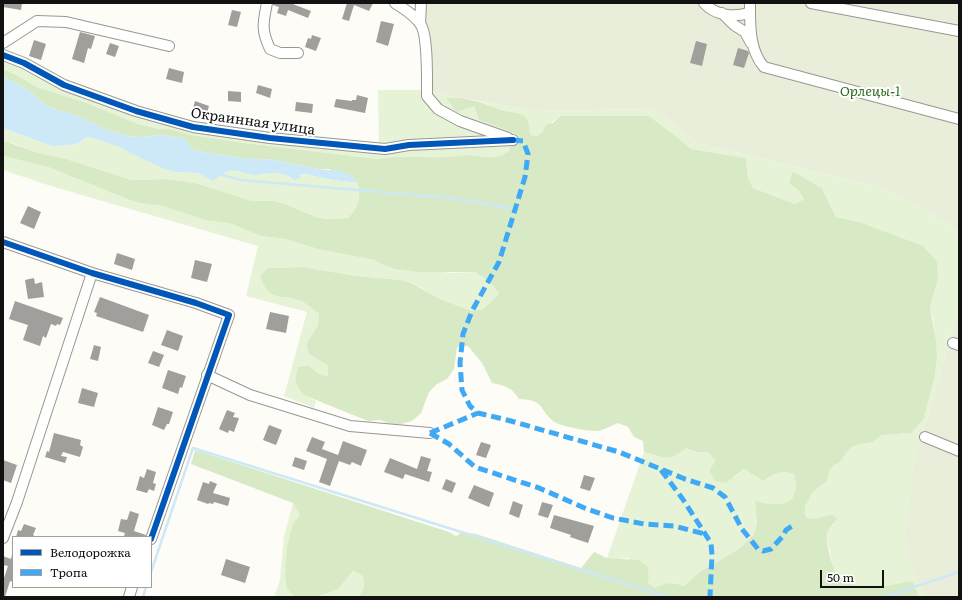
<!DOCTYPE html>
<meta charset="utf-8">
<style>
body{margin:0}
#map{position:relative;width:962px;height:600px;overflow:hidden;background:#fdfcf7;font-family:Literata,serif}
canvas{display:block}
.frame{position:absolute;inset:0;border:4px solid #111;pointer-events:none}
.legend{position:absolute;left:12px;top:536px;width:140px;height:52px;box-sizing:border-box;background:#fff;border:1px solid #a0a0a0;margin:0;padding:5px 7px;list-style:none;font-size:12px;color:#111}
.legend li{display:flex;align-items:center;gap:8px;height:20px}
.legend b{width:20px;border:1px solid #a0a0a0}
.scale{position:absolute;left:820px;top:570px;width:64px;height:18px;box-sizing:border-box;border:2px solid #111;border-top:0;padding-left:5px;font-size:12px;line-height:14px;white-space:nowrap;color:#111;-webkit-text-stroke:3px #fff;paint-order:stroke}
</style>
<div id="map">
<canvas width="962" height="600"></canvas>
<div class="frame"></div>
<ul class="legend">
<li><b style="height:5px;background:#0057b8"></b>Велодорожка</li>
<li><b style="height:5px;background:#3fa9f5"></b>Тропа</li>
</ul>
<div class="scale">50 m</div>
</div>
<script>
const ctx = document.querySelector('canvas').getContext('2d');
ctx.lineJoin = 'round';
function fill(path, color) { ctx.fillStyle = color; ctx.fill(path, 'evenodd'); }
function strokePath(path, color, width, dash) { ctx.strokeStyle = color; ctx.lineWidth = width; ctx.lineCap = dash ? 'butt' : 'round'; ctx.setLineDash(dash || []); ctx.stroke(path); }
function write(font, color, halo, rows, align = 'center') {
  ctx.font = font + ' Literata,serif'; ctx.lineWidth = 4; ctx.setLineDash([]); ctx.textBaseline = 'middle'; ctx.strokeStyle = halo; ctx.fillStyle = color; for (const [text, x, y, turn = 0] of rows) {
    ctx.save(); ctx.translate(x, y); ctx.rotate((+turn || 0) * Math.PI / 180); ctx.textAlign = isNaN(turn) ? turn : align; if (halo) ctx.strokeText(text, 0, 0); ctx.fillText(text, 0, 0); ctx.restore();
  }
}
fill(new Path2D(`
 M3,58L132,115L192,130L379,153L378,90H421L533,111L655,109L697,143L887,189L959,230V314L954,326L925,426L917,446L914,574L924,597H919L913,581C897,583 871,592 855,586C852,584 849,581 845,579C842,577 838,575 836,572C832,565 831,556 829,548C826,538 825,531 834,524L817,519L812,520L807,518L805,513V507L813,492L827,481L830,470L834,465L839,463L851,447L861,444L873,442L882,435L888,434H905L927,403L935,376L937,359L933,319L930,308L933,296L938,280L859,222L836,217L822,188L789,183L798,190L804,199L795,204L753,188L748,178L746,158L691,149L678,138L649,116H560C555,120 547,125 544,129C541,132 540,134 537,136L531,135L522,115C516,113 510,113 504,110C486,104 466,95 446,98L474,106L479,120L520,135L511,146L508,152C491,161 485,156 467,155C460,155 453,157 445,157C423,158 400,155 378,159L245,143L192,135L170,129H159L138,124L87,103L37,87L18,76L3,69Z
 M3,128L52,146L69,145L79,143L85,138L90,137L122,148L131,154L176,172L198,173L213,181L226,171L232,170L253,175L281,173L286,175L291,179L305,174L327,179L358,183C361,198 359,207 348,218L327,219L316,217L285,204L274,201H252L199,184L188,182L166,179L132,180L66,159L39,153L18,145L3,141Z
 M3,156L48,167L130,200L140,203L163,206L229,223L261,236L285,239L318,249L374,260L384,265L451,273L475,272L484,278L493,285L499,294L483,309L472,311L440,299L412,283L401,280L357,276L302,267L268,268L260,276C268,304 285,293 303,302C309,305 314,310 319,314L318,325L306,344L309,354L328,366V378L318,373L309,366L306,396L316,401L314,408L284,396L307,312L246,296L258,246L54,187L3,170Z
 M686,448L697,452H708L715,461L709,471L715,481L735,477L744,469L763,481C776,473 779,470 794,474C802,506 780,508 755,502L757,523L754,534L739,549L701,571L684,586L674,583L655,589L648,583L649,577L628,558L617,559L607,558L644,452C664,457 668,463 686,448Z
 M293,503L300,515L293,523L285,578L287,589L294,597H274L280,580L284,536Z
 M353,571L363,576L364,587L359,597H316L338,589Z`), '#e7f3d7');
fill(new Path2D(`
 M3,69L18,76L37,87L87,103L138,124L159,129H170L192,135L245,143L378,159C400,155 423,158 445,157C453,157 460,155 467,155C485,156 491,161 508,152L511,146L519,135L479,120L474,106L457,112L446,98C467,95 486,105 506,111C512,113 521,112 526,118C530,123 528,129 531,135L537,136L541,133L547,124L553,123L560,116H649L678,138L691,149L746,158L748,178L753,188L795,204L804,199L798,190L789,183L793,172L822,188L836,217L859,222L923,246L937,262L938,280L933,296L930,308L936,341L937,359L935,376L923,420L911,433L882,435L873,442L861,444L851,447L839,463L834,465L830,470L827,481L813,492L805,507V513L807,518C816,521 824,515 833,515L837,519C834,524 829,527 827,534C825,540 832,566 836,572C840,577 855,587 862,588C879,589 896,583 913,581L919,597H359L364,587L363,576L353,571L338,589L316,597H294L287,589L285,578L287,547L293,523L300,515L293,503L191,464L195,450L449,532L456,536L463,532L476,534L581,568L594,552L607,558L639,560L647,566L649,577L648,583L655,588C665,582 673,582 684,586L701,571L739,549L754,534L757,523L755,501C780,508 802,506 794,474C779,470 776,473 763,481L744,469L726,483L715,481L709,471L715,461L708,452H697L686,448C668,463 664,457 644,452L643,441L634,437L628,427L618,423C612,425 604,430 598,431C592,432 558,426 553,421C538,408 545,400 519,399C511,387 506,386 492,383L482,363L468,346L457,347L454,369L447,379L437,384L429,392L421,413L412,421L401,424H390L380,420L368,421L306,396C295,386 294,381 298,367L309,366L318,373L328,377V366L309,354L306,344L318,325L319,314C314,310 309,305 303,302C285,293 268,304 260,276L268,268L302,267L357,276L401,280L411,283L440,299L472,311L483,309L499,294L493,285L484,278L475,272H418L395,269L384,265L374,260L318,249L285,239L261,236L229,223L206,220L163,206L140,203L130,200L48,167L3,156V141L7,142L39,153L66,159L132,180L166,179L188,182L199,184L252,201H274L285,204L316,217L327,219L348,218C359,207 361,198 358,183L329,169H318L273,160L240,158L203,152L192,149L184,138L162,135L139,137L128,136L107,130L76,115L54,109L44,104L27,89L3,77Z`), '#d8eac5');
fill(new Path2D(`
 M422,3H959V230L887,189L697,143L655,109L533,111L421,90Z
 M959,314V597H924L914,574L905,537L917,446L925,426L954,326Z`), '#e9eedb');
fill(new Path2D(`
 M3,77L27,89L44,104L54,109L76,115L107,130L128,136L139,137L162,135L184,138L192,149L203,152L240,158L273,160L318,169L340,171L351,175L358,183L327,179L305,174L300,175L301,178C290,183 291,175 282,174C272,172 263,175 253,175C245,174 237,169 229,171C223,172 218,178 213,181L198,173L176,172L165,169L134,155L131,154L122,148L90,137L85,138L79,143L69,145L52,146L3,128Z`), '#cde8f7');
strokePath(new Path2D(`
 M219,174L241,180L449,198L510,208
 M151,572L193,448L669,597
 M143,597L146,587
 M884,597L959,572`), '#cde8f7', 2.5);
fill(new Path2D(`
 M3,3H22L21,10L3,7Z
 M273,3H290L311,11L308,18L288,10L286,16L277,13L279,7L273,5Z
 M347,3H373L369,11L354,5L349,21L342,19Z
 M232,10L241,12L237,27L228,25Z
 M381,21L394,24L388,46L376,42Z
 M80,32L95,36L91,49L88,48L84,63L72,59Z
 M312,35L321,38L316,51L305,47L308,38L311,39Z
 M34,40L46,44L41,60L29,56Z
 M696,41L707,44L702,66L690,63Z
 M110,43L119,46L115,57L106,54Z
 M738,48L748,51L749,53L744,68L733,65Z
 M169,68L184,72L182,83L166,79Z
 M258,85L272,89L270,98L256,93Z
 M228,91L241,92V102L228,101Z
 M357,95L368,98L365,113L334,107L336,99L352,101V100H356Z
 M195,101L209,106L207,113L193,108Z
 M296,102L313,104L312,113L295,111Z
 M28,206L41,212L34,229L20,223Z
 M117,253L135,259L132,270L114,264Z
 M195,260L212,264L207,282L191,278Z
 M34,278L35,284L42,282L44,297L28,299L25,280Z
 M100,297L149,315L143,332L96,316L97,313L94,312Z
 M15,301L63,318L60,325L57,324L56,326L51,324L46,338L43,336L40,346L23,340L28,325L9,319Z
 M270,312L289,316L286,333L266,329Z
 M167,330L183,336L178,351L161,345Z
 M94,345L101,347L98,361L90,359Z
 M153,351L164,355L159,367L148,363Z
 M168,370L186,376L182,388L180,387L178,394L162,388Z
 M82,388L98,393L94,407L78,403Z
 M158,407L173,412L169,424H167L164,430L152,425Z
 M227,410L235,413L233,417L239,418L234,432L229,430L228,433L219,429Z
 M269,425L282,430L276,445L263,440Z
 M54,433L81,440L80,445L83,447L80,457L63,452L61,456L67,457L65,463L45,457L47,451L49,452Z
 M312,437L325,442L322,449L338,455L343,441L367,450L361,466L352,462L350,465L339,461L330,486L319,482L327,459L306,451Z
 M481,442L491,445L486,458L476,455Z
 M421,456L431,459L427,471L432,472L429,482L405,474L403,479L384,472L390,458L417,469Z
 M295,457L307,461L304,470L292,466Z
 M3,460L17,465L11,483L3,480Z
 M147,469L156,472L153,483L156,484L154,491L149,489L147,493L136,490L140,476L144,478Z
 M584,475L595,478L590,491L580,488Z
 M446,479L456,483L452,493L442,489Z
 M210,481L217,484L213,493L230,498L228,506L214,502L213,504L209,503L208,504L197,500L203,482L209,484Z
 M474,485L494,493L489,507L468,498Z
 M513,501L523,505L519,518L509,514Z
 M542,502L553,505L548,518L538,515Z
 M130,511L139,514L134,531L146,535L145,537H129L124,536L125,533L118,531L121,519L127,520Z
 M554,515L594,526L588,543L570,537L571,535L550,528Z
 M24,524L36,528L33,535L36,537H16L18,530L21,531Z
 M12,555L13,556V582L10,581L5,597H3V581L8,566L3,565V556L11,559Z
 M226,559L250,567L245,583L221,575Z`), '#a19f9c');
const minor = new Path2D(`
 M267,3C263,23 261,30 270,49L280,53H298
 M395,3C404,9 415,15 421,25C428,37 427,80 427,96L438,109L460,121L508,138
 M704,3C715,15 733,18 748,13L750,18
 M750,3C750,25 749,50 764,67L959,119
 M811,3L959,31
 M722,13L734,25L745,32L751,43
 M420,24L421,3
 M3,43L37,21L66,22L169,46
 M3,55L24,63L64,85L136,111L193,127L270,138L385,149L409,145L513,140
 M3,242L92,273L196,303L229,315L151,539
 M953,343L959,345
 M207,375L250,395L350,426L430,433
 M925,437L959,451
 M3,538L17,502L92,273
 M129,597L132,587`);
strokePath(minor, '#979795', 12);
strokePath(minor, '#fffffe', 10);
strokePath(new Path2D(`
 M513,140L523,141L528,154L525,177L499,262L472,311L463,334L460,363L462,390L470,406L478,413L511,421L619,452L685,479L713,488L725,497L742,529L758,549L763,551L771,549L783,536L786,530L795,524
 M430,433L449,444L475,467L539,488L587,509L613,518L644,524L674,526L705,534
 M430,433L478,413
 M661,470L682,498L711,543L712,555L710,597`), '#3fa9f5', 5, [10, 5]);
strokePath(new Path2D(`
 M3,55L24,63L64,85L136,111L193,127L270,138L385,149L409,145L513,140
 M3,242L92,273L196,303L229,315L151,539`), '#0057b8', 6);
write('italic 14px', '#2f6b1f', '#fff', [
 ["Орлецы-1",870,92]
]);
write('14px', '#111', '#fff', [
 ["Окраинная улица",253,122,8]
]);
</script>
